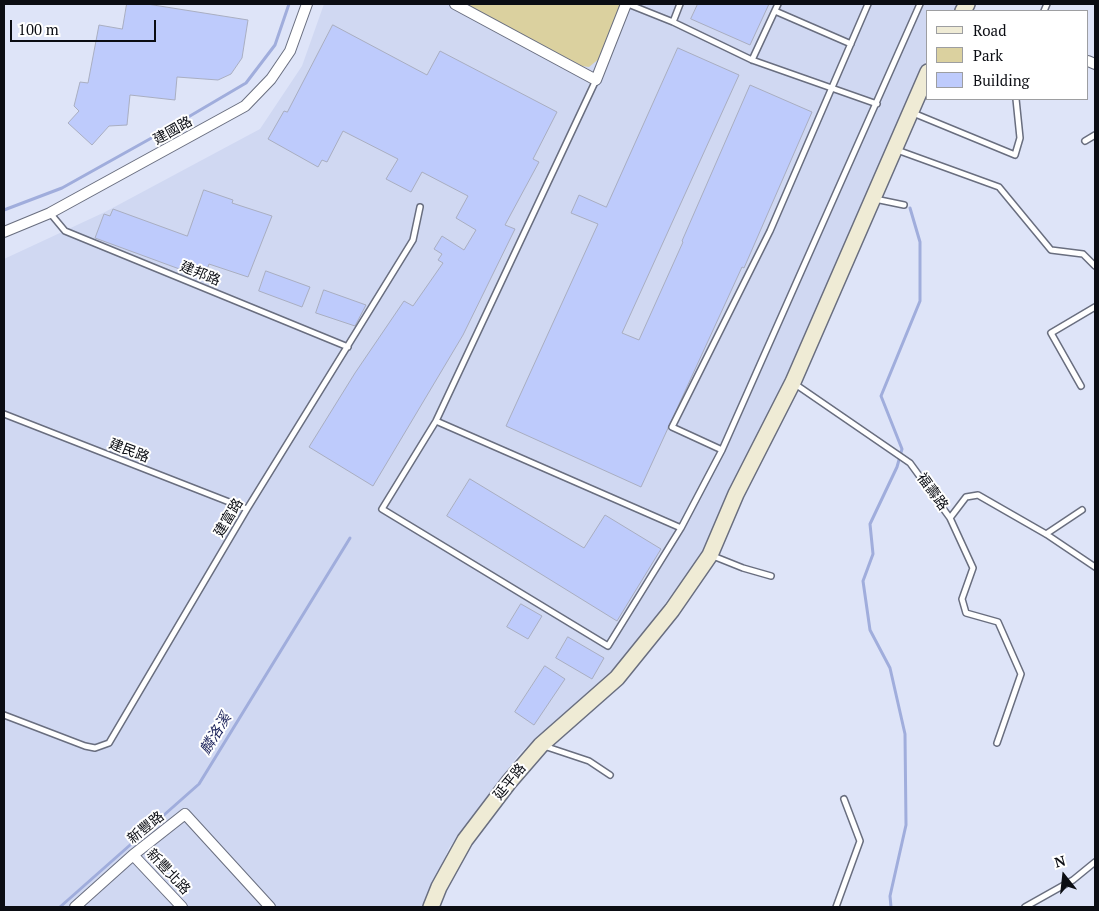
<!DOCTYPE html>
<meta charset="utf-8">
<style>
body{margin:0}
#map{position:relative;width:1099px;height:911px;overflow:hidden;background:#dee4f8;font-family:"PT Serif",serif}
canvas{display:block}
.frame{position:absolute;inset:0;border:5px solid #0b0d13;pointer-events:none}
.legend{position:absolute;left:926px;top:10px;width:162px;height:90px;box-sizing:border-box;background:#fff;border:1px solid #9d9ea1;margin:0;padding:6px 9px;list-style:none;font-size:15px;color:#0b0d13}
.legend li{display:flex;align-items:center;gap:10px;height:25px}
.legend b{width:25px;border:1px solid #9d9ea1}
.north{position:absolute;left:1039px;top:851px;width:50px;height:50px;-webkit-text-stroke:4px #fff;paint-order:stroke;rotate:344deg;font-size:14px;font-weight:700;line-height:20px;text-align:center;color:#0b0d13}
.north::after{content:'';display:block;margin:auto;width:18px;height:22px;background:#0b0d13;clip-path:polygon(50% 0,100% 100%,50% 72%,0 100%)}
.scale{position:absolute;left:10px;top:20px;width:146px;height:22px;box-sizing:border-box;border:2px solid #0b0d13;border-top:0;padding-left:6px;font-size:15px;line-height:18px;white-space:nowrap;color:#0b0d13;-webkit-text-stroke:4px #fff;paint-order:stroke}
</style>
<div id="map">
<canvas width="1099" height="911"></canvas>
<div class="frame"></div>
<ul class="legend">
<li><b style="height:6px;background:#efebd5"></b>Road</li>
<li><b style="height:14px;background:#dbd19f"></b>Park</li>
<li><b style="height:14px;background:#becbfc"></b>Building</li>
</ul>
<div class="north">N</div>
<div class="scale">100 m</div>
</div>
<script>
const ctx = document.querySelector('canvas').getContext('2d');
ctx.lineJoin = 'round';
function fill(path, color) { ctx.fillStyle = color; ctx.fill(path, 'evenodd'); }
function strokePath(path, color, width, dash) { ctx.strokeStyle = color; ctx.lineWidth = width; ctx.lineCap = dash ? 'butt' : 'round'; ctx.setLineDash(dash || []); ctx.stroke(path); }
function write(font, color, halo, rows, align = 'center') {
  ctx.font = font + ' "PT Serif","Noto Sans TC",serif'; ctx.lineWidth = 4; ctx.setLineDash([]); ctx.textBaseline = 'middle'; ctx.strokeStyle = halo; ctx.fillStyle = color; for (const [text, x, y, turn = 0] of rows) {
    ctx.save(); ctx.translate(x, y); ctx.rotate((+turn || 0) * Math.PI / 180); ctx.textAlign = isNaN(turn) ? turn : align; if (halo) ctx.strokeText(text, 0, 0); ctx.fillText(text, 0, 0); ctx.restore();
  }
}
fill(new Path2D(`
 M324,4H959L954,11H928V55L843,255L702,554L622,661L520,753L449,848L424,907H4V259L105,212L260,129L302,66Z`), '#d0d8f2');
fill(new Path2D(`
 M464,4H621L600,58L589,67L582,66Z`), '#dbd19f');
strokePath(new Path2D(`
 M4,210L62,188L173,126L246,83L275,45L289,4
 M60,907L199,784L350,538
 M891,907L890,896L906,825L905,734L890,668L870,630L863,581L873,554L870,524L897,467L902,449L881,396L920,301V242L910,208`), '#a0addc', 3);
const building = new Path2D(`
 M127,4H147L248,20L242,58L231,74L218,80L177,77L175,100L130,95L127,125L109,126L92,145L68,123L79,111L74,106L80,82L88,83L99,25L122,29Z
 M698,4H769L750,45L691,19Z
 M333,25L427,75L440,51L557,112L533,159L539,162L505,225L515,229L463,335L373,486L309,447L355,373L404,301L413,306L443,263L438,260L442,254L434,249L442,236L464,250L476,230L456,218L468,196L422,172L411,192L386,179L398,159L343,131L327,162L322,160L318,167L268,139L284,111L287,112Z
 M678,48L739,75L622,333L639,340L683,242L682,241L750,85L812,112L744,268L742,267L641,487L506,426L598,224L571,213L579,195L606,207Z
 M204,190L233,200L232,203L272,216L248,277L209,264L204,278L95,238L104,214L110,216L113,209L187,236Z
 M266,271L310,287L302,307L259,291Z
 M324,290L366,305L355,326L316,313Z
 M470,479L584,548L605,515L661,549L617,621L447,516Z
 M521,604L542,616L528,639L507,627Z
 M568,637L604,658L592,679L556,658Z
 M545,666L565,679L534,725L515,712Z`);
fill(building, '#becbfc');
strokePath(building, '#a9aec1', 1);
const lane = new Path2D(`
 M628,4L673,22L752,60L877,104
 M775,11L851,44
 M1044,11L1047,4
 M673,22L680,4
 M752,60L778,4
 M596,80L436,421L382,509L608,646L681,528L722,450L920,4
 M913,113L1015,155L1020,138L1016,99
 M1085,141L1095,135
 M897,150L999,187L1051,250L1083,254L1095,266
 M875,199L904,205
 M50,213L65,231L348,347
 M795,384L910,463L950,518L966,497L978,495L1046,534L1095,567
 M1081,386L1051,333L1095,307
 M4,414L247,509
 M436,421L681,528
 M722,450L672,427L770,231L868,4
 M950,518L973,568L962,599L966,613L998,622L1021,674L997,743
 M1046,534L1082,510
 M713,556L743,568L771,576
 M4,715L85,746L95,748L109,743L247,509L413,240L420,207
 M544,746L589,761L610,775
 M836,907L860,841L844,799
 M1025,907L1073,880L1095,862`);
const street = new Path2D(`
 M455,4L596,80L626,4
 M1088,61L1095,64
 M4,232L50,213L245,106L271,79L290,51L307,4
 M133,855L182,907
 M75,907L133,855L185,814L270,907`);
const secondary = new Path2D(`
 M963,11L967,4
 M431,907L439,887L465,840L509,782L541,745L617,678L672,610L710,555L736,494L793,382L928,72`);
strokePath(lane, '#696e7f', 8);
strokePath(street, '#696e7f', 12);
strokePath(secondary, '#696e7f', 18);
strokePath(lane, '#fff', 5);
strokePath(street, '#fff', 10);
strokePath(secondary, '#efebd5', 15);
write('14px', '#0b0d13', '#fff', [
 ["建國路",173,131,-29],
 ["建邦路",200,274,22],
 ["建民路",129,451,21],
 ["福壽路",932,492,54],
 ["建富路",229,518,-59],
 ["延平路",510,782,-51],
 ["新豐路",146,828,-39],
 ["新豐北路",168,872,47]
]);
write('italic 15px', '#1c235b', '#fff', [
 ["麟洛溪",216,734,-59]
]);
</script>
